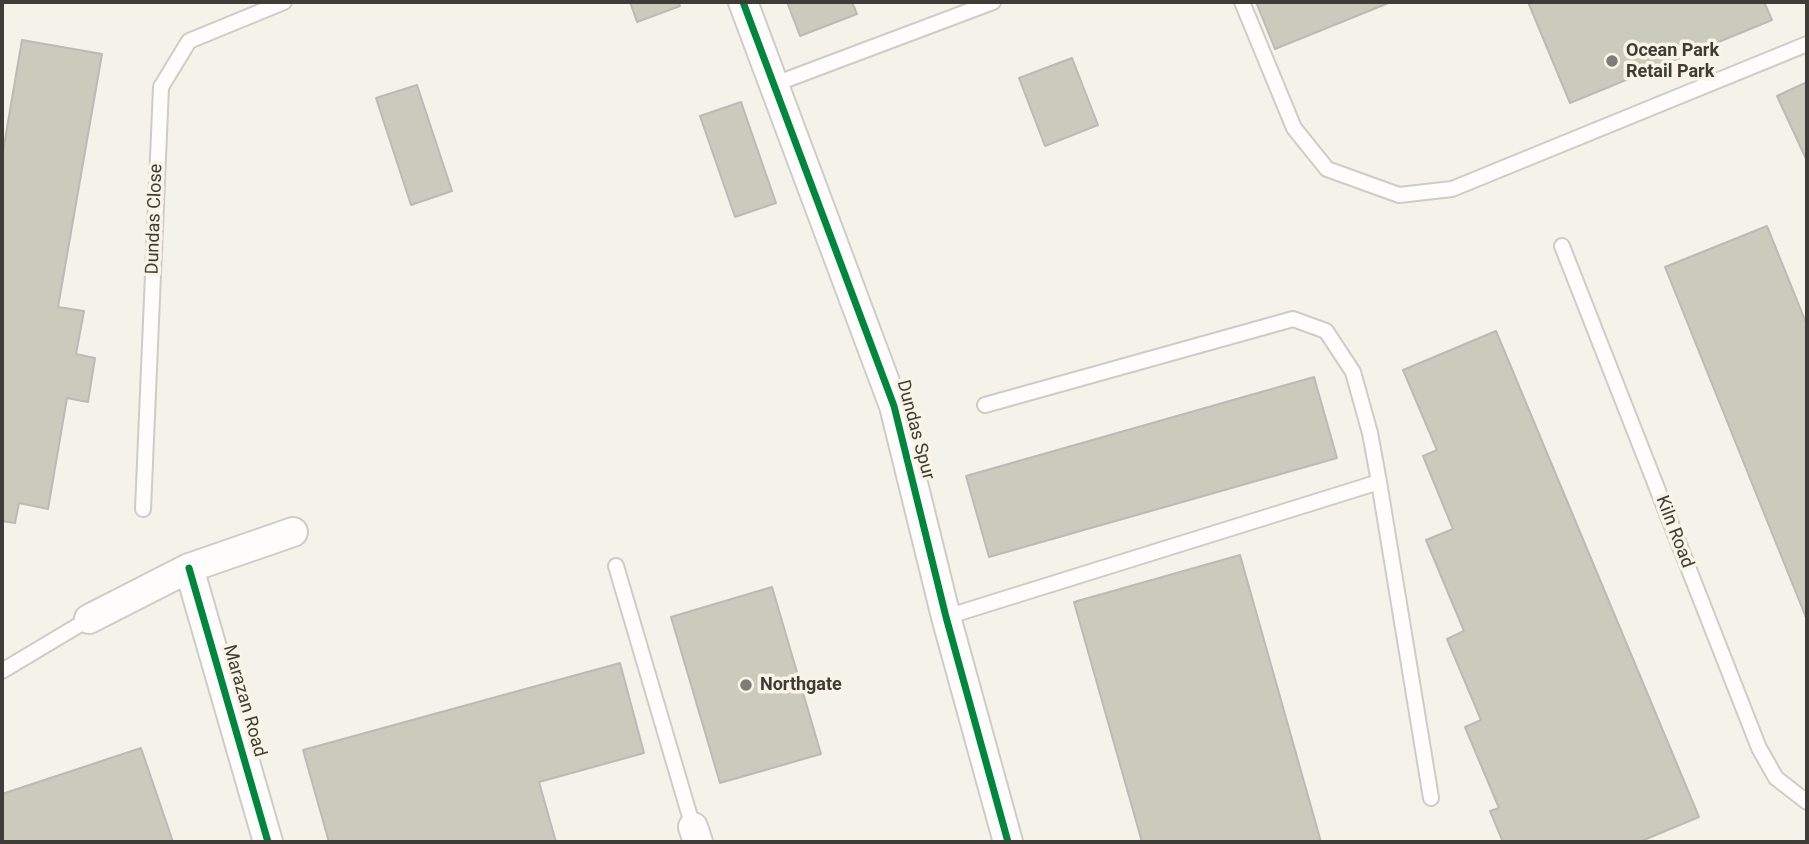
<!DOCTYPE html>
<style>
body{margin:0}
#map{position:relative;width:1809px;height:844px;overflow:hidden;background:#f5f2ea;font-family:Roboto,sans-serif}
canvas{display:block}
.frame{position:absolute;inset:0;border:4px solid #3e3c36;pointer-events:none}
</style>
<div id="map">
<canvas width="1809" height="844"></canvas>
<div class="frame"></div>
</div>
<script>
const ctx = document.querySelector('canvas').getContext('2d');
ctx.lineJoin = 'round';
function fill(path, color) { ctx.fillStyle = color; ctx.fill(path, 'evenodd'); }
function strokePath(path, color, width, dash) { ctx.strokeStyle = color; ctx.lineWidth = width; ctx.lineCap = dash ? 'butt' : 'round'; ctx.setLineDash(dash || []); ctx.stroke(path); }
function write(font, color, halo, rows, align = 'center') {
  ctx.font = font + ' Roboto,sans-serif'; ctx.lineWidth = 7; ctx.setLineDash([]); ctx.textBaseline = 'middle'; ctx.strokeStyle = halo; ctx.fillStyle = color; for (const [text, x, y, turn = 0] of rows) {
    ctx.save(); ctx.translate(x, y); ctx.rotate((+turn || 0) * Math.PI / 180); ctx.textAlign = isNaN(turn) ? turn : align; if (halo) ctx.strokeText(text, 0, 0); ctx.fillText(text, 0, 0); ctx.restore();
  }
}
const building = new Path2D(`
 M630,2H678L680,6L637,22Z
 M787,2H852L857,14L800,36Z
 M1256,2H1391L1275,49Z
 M1528,2H1764L1772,20L1570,103Z
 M22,40L102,54L58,307L84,311L76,354L95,358L88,402L67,398L48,509L19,503L15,523L2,521V157Z
 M1072,58L1098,125L1045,146L1019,78Z
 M1807,82V161L1777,96Z
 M417,85L452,191L411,205L376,98Z
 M741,102L776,203L735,217L700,116Z
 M1767,226L1807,325V620L1665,267Z
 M1496,331L1699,817L1639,842H1503L1490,811L1499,808L1465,727L1481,720L1447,639L1464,631L1426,540L1453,529L1423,456L1437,450L1403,370Z
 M1314,377L1337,458L989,557L966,476Z
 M1240,555L1321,842H1142L1074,602Z
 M772,587L821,754L720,783L671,617Z
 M620,663L644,753L539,782L556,842H329L303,750Z
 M141,748L173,842H2V794Z`);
fill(building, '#cbcabd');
strokePath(building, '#bcbab5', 2);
const lane = new Path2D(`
 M1242,2L1294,128L1327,169L1399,195L1452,189L1807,44
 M775,84L993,2
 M1562,246L1759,748L1776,778L1807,802
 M1379,482L1431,798
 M143,509L161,87L189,41L284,2
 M616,566L693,827
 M946,617L1379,482L1370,433L1353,372L1326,331L1293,319L985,405
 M2,671L89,619`);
const street = new Path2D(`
 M743,2L894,406L946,617L1008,842
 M189,568L268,842
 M89,619L189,568L293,532
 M693,827L698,842`);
strokePath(lane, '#ceccc6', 18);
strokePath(street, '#ceccc6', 32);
strokePath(lane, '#fefdfc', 14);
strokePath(street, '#fefdfc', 28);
strokePath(new Path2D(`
 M743,2L894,406L946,617L1008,842
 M189,568L268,842`), '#00873e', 7);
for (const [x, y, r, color] of [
 [1612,61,7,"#7e7c75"],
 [746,685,7,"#7e7c75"]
]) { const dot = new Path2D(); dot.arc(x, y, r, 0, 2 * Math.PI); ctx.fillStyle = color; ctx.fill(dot); strokePath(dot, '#f9f4e6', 2.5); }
write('bold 18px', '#3e3c36', '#f9f4e6', [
 ["Ocean Park",1626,51],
 ["Retail Park",1626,72],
 ["Northgate",760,685]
], 'left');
write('18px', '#3e3c36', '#f9f4e6', [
 ["Dundas Close",155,219,-88],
 ["Dundas Spur",915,430,75],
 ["Kiln Road",1674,532,69],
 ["Marazan Road",244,701,74]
]);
</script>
